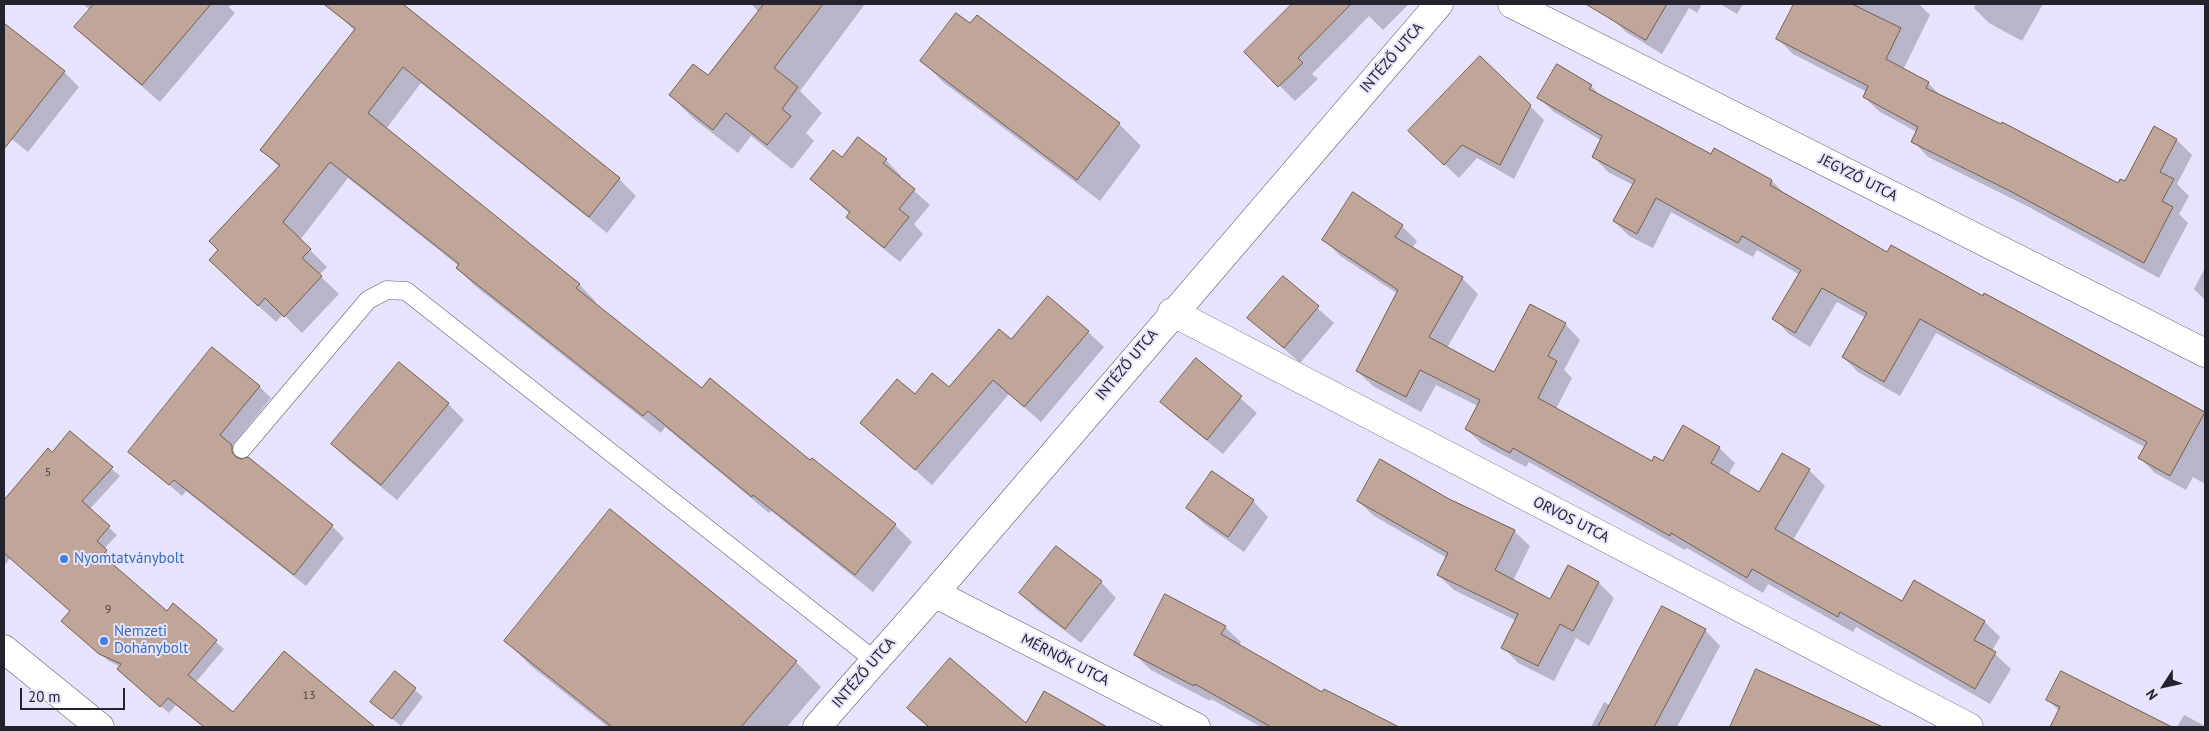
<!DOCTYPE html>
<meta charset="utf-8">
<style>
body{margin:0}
#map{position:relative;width:2209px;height:731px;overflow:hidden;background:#e7e3fc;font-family:"PT Sans",sans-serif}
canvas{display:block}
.frame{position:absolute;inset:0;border:5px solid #24222c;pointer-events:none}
.north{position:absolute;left:2139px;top:661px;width:50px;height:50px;-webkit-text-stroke:4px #e7e3fc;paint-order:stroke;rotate:235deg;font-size:14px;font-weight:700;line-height:20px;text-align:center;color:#24222c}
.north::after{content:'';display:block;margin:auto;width:18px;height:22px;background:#24222c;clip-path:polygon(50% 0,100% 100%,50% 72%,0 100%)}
.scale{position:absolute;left:20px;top:688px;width:105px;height:22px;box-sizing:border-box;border:2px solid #24222c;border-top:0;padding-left:6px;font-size:15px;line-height:18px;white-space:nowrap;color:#24222c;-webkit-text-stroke:4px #e7e3fc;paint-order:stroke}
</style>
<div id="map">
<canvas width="2209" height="731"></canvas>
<div class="frame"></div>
<div class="north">N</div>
<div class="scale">20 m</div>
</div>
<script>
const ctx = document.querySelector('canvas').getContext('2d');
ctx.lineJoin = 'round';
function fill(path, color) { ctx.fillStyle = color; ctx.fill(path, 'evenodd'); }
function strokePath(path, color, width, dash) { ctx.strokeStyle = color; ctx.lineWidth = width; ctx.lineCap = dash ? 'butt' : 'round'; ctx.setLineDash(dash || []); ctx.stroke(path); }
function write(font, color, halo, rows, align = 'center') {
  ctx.font = font + ' "PT Sans",sans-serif'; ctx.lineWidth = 4; ctx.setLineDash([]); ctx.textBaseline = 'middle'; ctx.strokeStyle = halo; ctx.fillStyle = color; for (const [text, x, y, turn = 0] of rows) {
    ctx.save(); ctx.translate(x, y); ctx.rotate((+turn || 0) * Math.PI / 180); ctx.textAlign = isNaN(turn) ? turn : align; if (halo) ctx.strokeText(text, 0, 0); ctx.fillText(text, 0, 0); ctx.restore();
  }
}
fill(new Path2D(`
 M83,4H232L229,7L235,13L160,102L93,44L76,27L90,10Z
 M345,4H401L619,179L636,196L607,233L421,83L386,129L579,284L596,302L594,304L702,390L810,462L895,525L912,542L873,592L771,511L769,513L665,427L661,433L474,285L457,268L459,266L348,178L300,240L327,267L319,275L339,294L302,333L283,314L276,322L227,277L220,250L279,167L262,150L355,31L337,13Z
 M751,4H865L800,91L822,113L806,133L814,141L792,169L751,136L738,153L694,119L670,95L708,77L759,12Z
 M1297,4H1409L1383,30L1369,16L1312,74L1318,79L1295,101L1246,52Z
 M1618,4H1702L1697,13L1689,8L1662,54L1626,32L1610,17Z
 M1720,4H1743L1737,14Z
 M1795,4H1919L1930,15L1903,70L1928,83L1942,97L2119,185L2126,183L2177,140L2192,155L2177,184L2189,196L2179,214L2188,223L2159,278L2027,206L1928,157L1913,141L1917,132L1880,112L1864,97L1867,92L1793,54L1778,39Z
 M1976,4H2043L2022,41L1989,23L1974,8Z
 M977,17L1119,124L1141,146L1100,201L943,82L921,60L971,25Z
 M4,24L64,72L79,87L28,152L4,133Z
 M1591,86L1604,99L1712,156L1715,150L1772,181L1787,196L1888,254L1983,297L2204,413L2205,484L2193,477L2186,490L2155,473L2140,458L2146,448L1936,333L1900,396L1858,372L1843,357L1866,318L1837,302L1810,347L1789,334L1774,318L1800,275L1757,250L1753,257L1671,212L1653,248L1629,236L1614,221L1633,185L1608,172L1593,156L1602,141L1554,112L1538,97Z
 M1530,106L1544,120L1514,179L1477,158L1459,178L1424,145Z
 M859,138L886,160L901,176L900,178L930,205L914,224L923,234L900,262L863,232L848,217L850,214L812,179L842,159Z
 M1402,226L1417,241L1412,249L1462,278L1478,294L1447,348L1495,374L1565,324L1580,340L1564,370L1572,378L1556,409L1652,463H1663L1719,448L1735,463L1728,475L1760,493L1809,470L1825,486L1793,540L1903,603L1914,582L1985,622L2000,637L1992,651L2011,669L1990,704L1856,627L1853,632L1768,584L1763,593L1687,548L1685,550L1529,462L1526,467L1482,444L1466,429L1478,406L1436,385L1421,412L1373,386L1357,371L1398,294L1339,255L1324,239Z
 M2205,268V300L2194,289Z
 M1283,277L1334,323L1300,363L1249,318Z
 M1088,332L1104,347L1041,422L1009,394L932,485L861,422L915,395L949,389L1011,341Z
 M1196,359L1257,413L1223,454L1177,417L1162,402Z
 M259,386L271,398L232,446L244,460L248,459L332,526L344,538L306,586L186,491L182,496L130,451Z
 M448,404L464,420L397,500L348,460L333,444Z
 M70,433L120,476L89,510L117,535L104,549L113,558L109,563L167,613L173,605L224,649L195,683L233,714L364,721L359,727H204L176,705L169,713L126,677L121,667L109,661L70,628L71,611L10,558L4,566V495L7,498L52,454Z
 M1449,500L1514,531L1530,546L1513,581L1551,601L1599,583L1614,598L1589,646L1576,638L1554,681L1518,663L1503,647L1517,621L1454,590L1438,575L1447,558L1374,516L1358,501Z
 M1253,501L1268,517L1244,552L1203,523L1187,507Z
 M1101,582L1116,598L1081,643L1036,609L1021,593Z
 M1663,608L1705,630L1720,646L1677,727H1591L1604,702L1611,706Z
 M1225,627L1241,642L1239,646L1323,694L1324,691L1396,727H1261L1211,699L1210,701L1151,670L1135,655Z
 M506,641L796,662L821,687L787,727H608L531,666Z
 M1757,671L1857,717L1858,715L1882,727H1731Z
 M2062,672L2172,727H2052L2059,711L2048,700Z
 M395,673L423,697L401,726L372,702Z
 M1045,693L1104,727H928L909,708L1026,725Z
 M2184,715L2205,726V727H2177Z`), '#0003');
const building = new Path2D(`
 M94,4H211L142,85L74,27Z
 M324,4H403L620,178L589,217L403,67L368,113L580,284L576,288L702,388L710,378L810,460L812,458L896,524L855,575L753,495L752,497L648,411L643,416L456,268L459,264L330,162L283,222L311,249L302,258L322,276L284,317L265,298L258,306L209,260L218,250L209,241L280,165L260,150L355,29Z
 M764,4H823L774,68L798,87L782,109L791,116L767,145L726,113L713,130L669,95L693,64L708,75Z
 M1292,4H1351L1298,58L1303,63L1278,87L1244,52Z
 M1586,4H1667L1646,40Z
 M1794,4H1852L1901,28L1886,59L1929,82L1926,88L2001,124L2002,122L2118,183L2120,179L2125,181L2154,126L2177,139L2160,172L2174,179L2162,201L2173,207L2144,263L2010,191L1911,142L1918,127L1863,97L1868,86L1776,39Z
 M956,13L970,23L977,15L1120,123L1077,180L920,61Z
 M4,23L65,71L4,149Z
 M1480,56L1531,105L1500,165L1462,145L1444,165L1408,131Z
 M1557,64L1592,85L1589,89L1711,154L1714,148L1772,180L1770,185L1887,252L1891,245L1983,296L1984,293L2205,412L2170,476L2138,458L2147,442L2039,385L1920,319L1884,382L1842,357L1867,313L1822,288L1795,333L1772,319L1801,270L1742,236L1738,243L1656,198L1637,234L1613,221L1635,180L1592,157L1602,136L1537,98Z
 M858,137L887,159L883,163L915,189L899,209L909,217L884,248L846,217L850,212L810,179L833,150L842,157Z
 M1353,192L1403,225L1395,237L1463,277L1429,337L1494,372L1530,304L1566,323L1548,356L1557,361L1538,398L1652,461L1654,456L1663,461L1683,425L1720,447L1711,463L1759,492L1782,453L1810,469L1775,529L1902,601L1914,580L1985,621L1974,640L1996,652L1975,689L1840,612L1838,617L1752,569L1747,578L1671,533L1670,536L1513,448L1510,453L1465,429L1480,400L1420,370L1406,397L1356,371L1398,290L1322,240Z
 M1283,276L1319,306L1284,348L1247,318Z
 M1048,296L1089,331L1024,407L993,380L915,470L860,423L897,379L915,394L932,373L949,387L999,329L1011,339Z
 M212,347L260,386L220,435L232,445V452L236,457L241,459L248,457L333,525L294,575L174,480L169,485L128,452Z
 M1196,358L1242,396L1207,440L1160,402Z
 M399,362L449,403L381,485L331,444Z
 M70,431L113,467L82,501L110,526L97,541L107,550L102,555L167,611L173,603L217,640L188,675L233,712L284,651L375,727H204L168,698L160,707L117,669L121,664L99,654L61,621L70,611L4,553V500L48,448L52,452Z
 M1380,459L1449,499L1515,530L1495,570L1550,599L1568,565L1599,582L1573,631L1560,624L1538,666L1501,648L1518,614L1437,575L1448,553L1357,501Z
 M1212,471L1254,500L1228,537L1186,508Z
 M610,509L797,661L741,727H612L504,641Z
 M1056,546L1102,581L1065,629L1019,593Z
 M1165,594L1226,626L1221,634L1322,692L1324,689L1399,727H1271L1195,684L1194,686L1134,655Z
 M1662,606L1706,629L1654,727H1598Z
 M950,658L1026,723L1044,691L1107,727H929L907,708Z
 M1756,669L1883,727H1730Z
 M395,671L416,688L392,719L370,702Z
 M2061,671L2172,727H2050L2060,707L2046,700Z`);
fill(building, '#bfa699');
strokePath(building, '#735d51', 1);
const service = new Path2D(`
 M242,449L368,300L387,290L406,291L874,660`);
const minor = new Path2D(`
 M1512,4L2205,353
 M1172,312L1969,727
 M934,593L1196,727
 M817,727C856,681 898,636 937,590C1104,394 1271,198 1439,4`);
const secondary = new Path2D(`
 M4,649L100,727`);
strokePath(service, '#615d73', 19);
strokePath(minor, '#615d73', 29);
strokePath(secondary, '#615d73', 29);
strokePath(service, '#fff', 18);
strokePath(minor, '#fff', 28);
strokePath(secondary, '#fff', 28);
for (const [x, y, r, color] of [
 [64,559,5,"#3f7fe0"],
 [104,641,5,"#3f7fe0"]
]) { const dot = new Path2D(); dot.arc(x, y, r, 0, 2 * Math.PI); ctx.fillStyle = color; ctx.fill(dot); strokePath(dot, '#e7e3fc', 2); }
write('12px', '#4b4347', null, [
 ["5",48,473],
 ["9",108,610],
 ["13",309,696]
]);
write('15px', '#24222c', '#e7e3fc', [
 ["INTÉZŐ UTCA",1392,58,-49],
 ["JEGYZŐ UTCA",1858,178,27],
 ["INTÉZŐ UTCA",1127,365,-50],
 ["ORVOS UTCA",1571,520,27],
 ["MÉRNÖK UTCA",1065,660,27],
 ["INTÉZŐ UTCA",864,673,-49]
]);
write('15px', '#366cbe', '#e7e3fc', [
 ["Nyomtatványbolt",74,559],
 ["Nemzeti",114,632],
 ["Dohánybolt",114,649]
], 'left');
</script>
